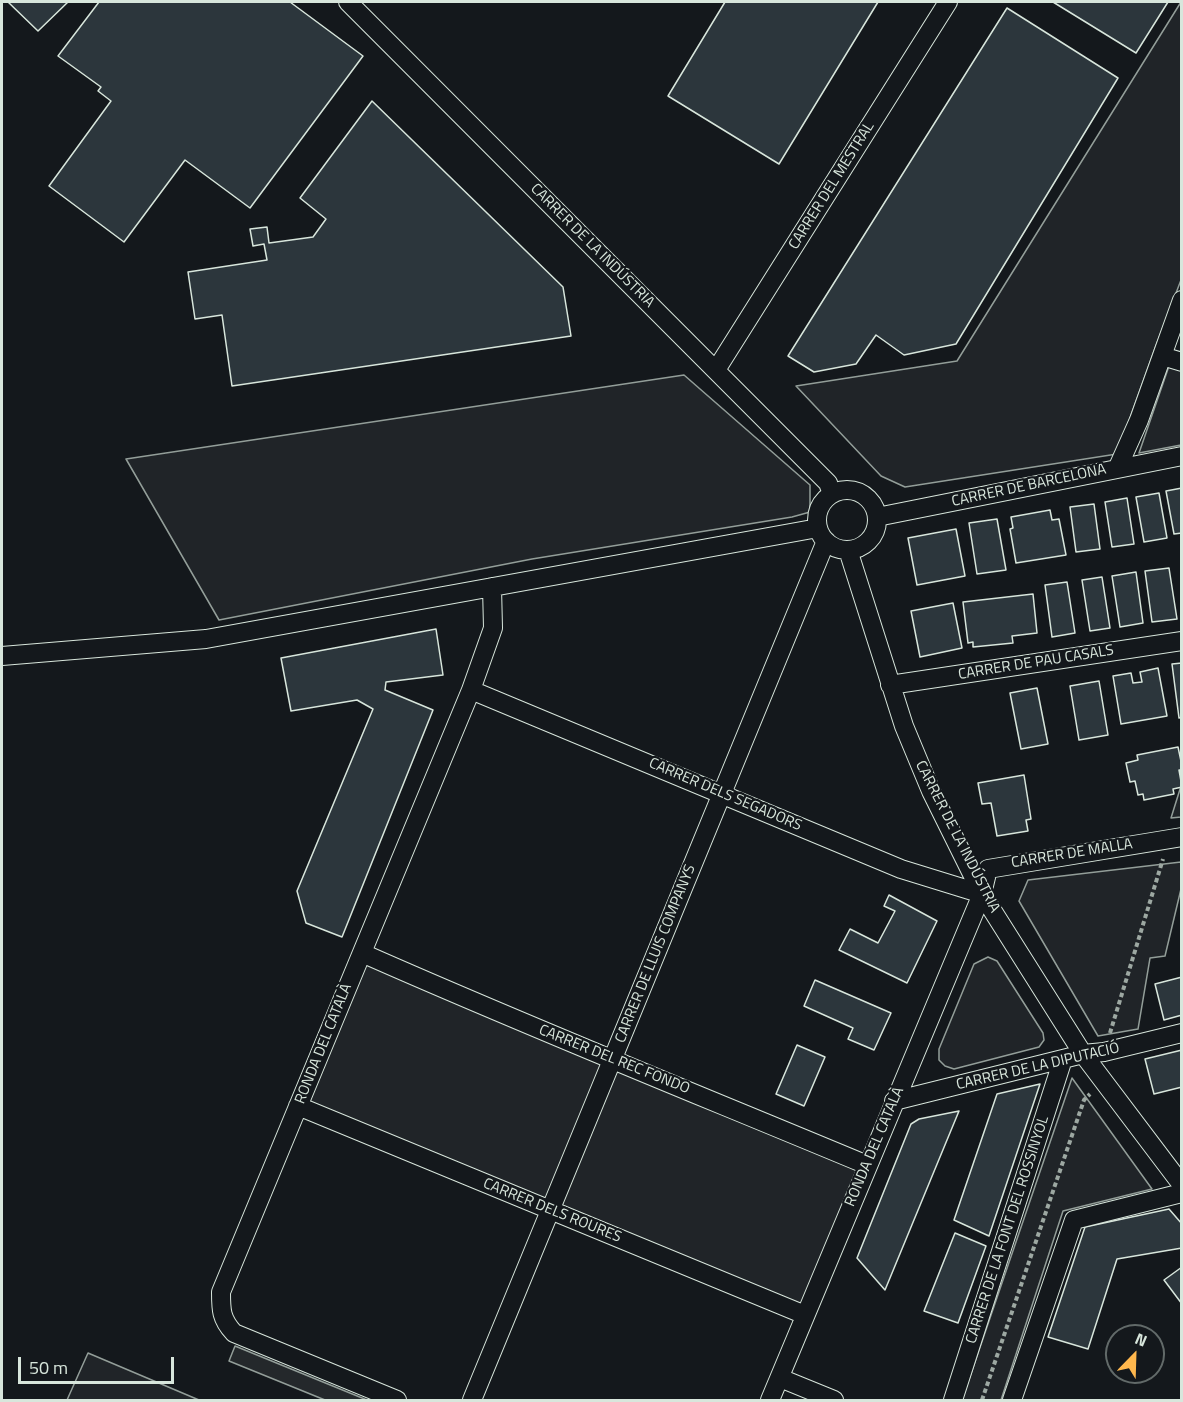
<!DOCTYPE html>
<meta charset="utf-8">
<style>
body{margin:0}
#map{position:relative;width:1183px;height:1402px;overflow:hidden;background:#14181c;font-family:"Titillium Web",sans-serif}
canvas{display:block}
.frame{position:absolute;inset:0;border:3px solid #d8e6dc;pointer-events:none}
.north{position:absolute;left:1105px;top:1324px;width:60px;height:60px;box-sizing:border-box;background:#14181c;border:2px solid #626a69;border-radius:50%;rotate:23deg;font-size:16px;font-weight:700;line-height:24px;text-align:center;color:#d8e6dc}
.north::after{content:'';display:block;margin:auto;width:21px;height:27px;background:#ffb74d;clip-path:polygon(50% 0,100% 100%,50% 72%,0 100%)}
.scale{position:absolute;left:18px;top:1357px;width:156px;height:27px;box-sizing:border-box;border:3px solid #d8e6dc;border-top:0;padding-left:8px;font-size:18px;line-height:21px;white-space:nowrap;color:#d8e6dc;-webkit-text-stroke:4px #14181c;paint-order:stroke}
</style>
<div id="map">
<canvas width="1183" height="1402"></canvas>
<div class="frame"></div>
<div class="north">N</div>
<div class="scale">50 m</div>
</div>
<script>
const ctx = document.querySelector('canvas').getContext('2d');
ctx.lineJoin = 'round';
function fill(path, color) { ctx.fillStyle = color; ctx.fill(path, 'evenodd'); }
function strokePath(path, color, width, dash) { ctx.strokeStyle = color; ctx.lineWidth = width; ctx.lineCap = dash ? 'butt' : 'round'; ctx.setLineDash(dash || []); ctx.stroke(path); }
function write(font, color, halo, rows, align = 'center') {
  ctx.font = font + ' "Titillium Web",sans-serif'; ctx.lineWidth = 4.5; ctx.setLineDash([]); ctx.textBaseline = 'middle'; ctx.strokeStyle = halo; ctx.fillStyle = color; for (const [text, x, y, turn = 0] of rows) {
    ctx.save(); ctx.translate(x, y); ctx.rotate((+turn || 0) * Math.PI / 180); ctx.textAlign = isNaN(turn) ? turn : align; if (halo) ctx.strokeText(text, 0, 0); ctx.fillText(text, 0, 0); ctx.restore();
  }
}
const green = new Path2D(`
 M1181,2V280L1155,348L1117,454L905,487L881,476L796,386L957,361Z
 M1169,366L1181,369V445L1139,453Z
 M684,375L810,485V512L792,517L532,559L219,620L126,459Z
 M1181,786V817L1171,818Z
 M1181,862V889L1165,956L1150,958L1138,1029L1098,1036L1019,901L1028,880Z
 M362,953L867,1165L805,1315L298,1106Z
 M988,957L997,961L1043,1033L1044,1040L1039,1047L954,1069L945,1066L939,1060V1049L974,964Z
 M1072,1078L1152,1189L1063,1211L1001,1400H962Z
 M88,1353L199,1400H67Z`);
fill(green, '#202428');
strokePath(green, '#939e99', 1.5);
const parking = new Path2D(`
 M235,1346L367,1400H325L229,1361Z`);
fill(parking, '#24282b');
strokePath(parking, '#939e99', 1.5);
const building = new Path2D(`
 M8,2H68L38,31Z
 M99,2H290L363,56L250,208L185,160L124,242L49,186L111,101L98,91L101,87L58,56Z
 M725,2H878L779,164L668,96Z
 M1053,2H1168L1136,53Z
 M1007,8L1118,78L956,344L904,355L876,335L856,364L814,372L788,356Z
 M372,101L563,287L571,336L232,386L222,315L195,319L188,272L267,260L264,244L253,246L250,229L267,227L269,243L313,237L326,219L300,198Z
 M1182,488V533L1174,534L1166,491Z
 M1159,493L1167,538L1144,542L1136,497Z
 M1127,498L1134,544L1112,547L1105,502Z
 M1094,504L1100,549L1076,552L1070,507Z
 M1050,510L1052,520L1059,519L1066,555L1016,563L1010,529L1013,528L1011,517Z
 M997,519L1006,570L977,574L969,523Z
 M956,529L965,576L917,585L908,538Z
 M1169,568L1177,619L1152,622L1145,571Z
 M1136,572L1143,623L1120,627L1112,576Z
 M1102,577L1110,628L1090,631L1082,580Z
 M1067,582L1075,633L1052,637L1045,585Z
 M1033,594L1037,633L1012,636L1013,643L973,647V642L968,643L963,602Z
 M953,603L962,648L920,657L911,611Z
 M436,629L443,675L386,682L385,690L433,710L342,937L306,923L297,891L373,709L357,700L291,711L281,658Z
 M1182,663V717L1179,718L1172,664Z
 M1158,668L1167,716L1121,724L1113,676L1131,673L1133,683L1142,682L1140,672Z
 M1099,681L1108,735L1079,740L1070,686Z
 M1037,688L1048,744L1021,749L1010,693Z
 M1178,747L1182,766V770H1179L1182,787L1173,789L1174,794L1144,800L1143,794L1138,795L1135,781L1130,782L1126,763L1138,760L1137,755Z
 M1024,775L1031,819L1026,820L1028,831L997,836L991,803L982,804L978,783Z
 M889,895L937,921L907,983L839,950L850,929L878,943L895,911L884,906Z
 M1182,977V1015L1164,1020L1155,984Z
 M815,980L891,1013L874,1050L848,1039L853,1028L804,1006Z
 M797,1045L825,1057L804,1106L776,1094Z
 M1182,1050V1087L1154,1094L1145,1059Z
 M1040,1084L989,1236L954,1220L997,1094Z
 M959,1111L885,1290L857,1258L911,1124L919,1119Z
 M1169,1209L1182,1224V1248L1117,1259L1088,1349L1048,1337L1085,1227Z
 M955,1233L986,1246L958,1323L924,1311Z
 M1182,1267V1304L1164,1280Z`);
fill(building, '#2c363c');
strokePath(building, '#d8e6dc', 1.5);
const street = new Path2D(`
 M348,2L828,483L832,494
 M1162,356L1182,362
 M716,370L948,2
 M1118,467L1139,420L1182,300
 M817 520a30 30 0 1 1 60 0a30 30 0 1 1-60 0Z
 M877,517L1182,456
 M848,550L904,726L931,791L982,894L1083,1054L1182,1185
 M2,656L206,639L818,528
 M890,685L1182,641
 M471,690L901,869L982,894
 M362,953C529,1027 699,1095 867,1165
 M894,1101L1083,1054L1104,1052L1182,1033
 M298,1106L805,1315
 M780,1378L834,1400
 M397,1400L234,1333C221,1319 221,1310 221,1292L471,690L493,628L492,587
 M472,1400L826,541
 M770,1400L982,894L988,869L1182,837
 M953,1400L1063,1059
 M1012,1400L1074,1220L1182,1193`);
strokePath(street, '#d8e6dc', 20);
strokePath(new Path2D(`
 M1110,1033L1163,859
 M982,1400L1084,1100L1090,1094`), '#9da8a2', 4, [4.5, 3]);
strokePath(street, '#14181c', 18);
write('15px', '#d8e6dc', '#14181c', [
 ["CARRER DEL MESTRAL",832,186,-58],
 ["CARRER DE LA INDÚSTRIA",592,246,45],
 ["CARRER DE BARCELONA",1029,486,-12],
 ["CARRER DE PAU CASALS",1036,663,-9],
 ["CARRER DELS SEGADORS",725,795,23],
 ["CARRER DE LA INDÚSTRIA",957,837,63],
 ["CARRER DE MALLA",1072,854,-9],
 ["CARRER DE LLUIS COMPANYS",656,954,-68],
 ["RONDA DEL CATALÀ",324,1044,-68],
 ["CARRER DEL REC FONDO",614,1060,22],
 ["CARRER DE LA DIPUTACIÓ",1038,1067,-13],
 ["RONDA DEL CATALÀ",875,1147,-67],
 ["CARRER DELS ROURES",552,1211,22],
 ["CARRER DE LA FONT DEL ROSSINYOL",1008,1230,-72]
]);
</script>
